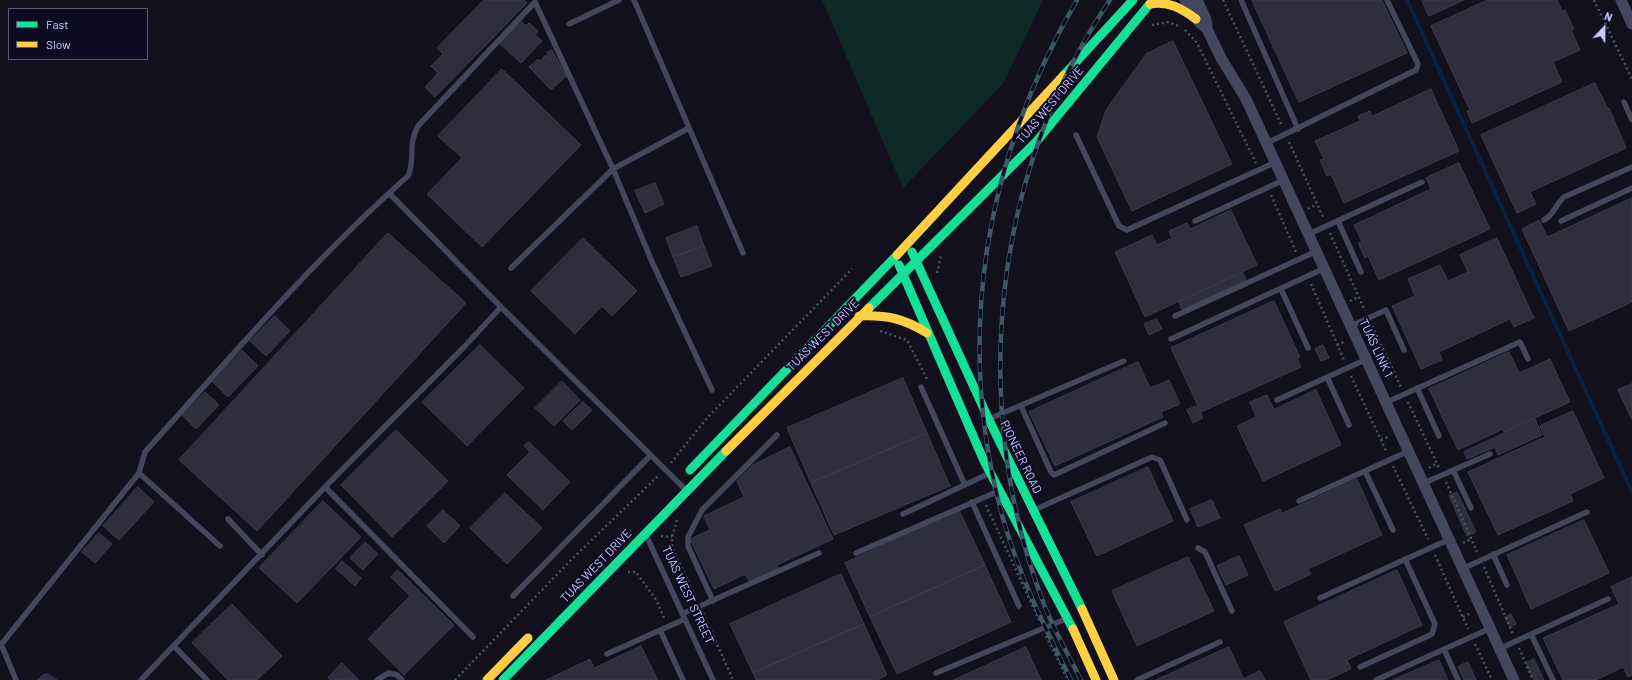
<!DOCTYPE html>
<style>
body{margin:0}
#map{position:relative;width:1632px;height:680px;overflow:hidden;background:#11101c;font-family:Barlow,sans-serif}
canvas{display:block}
.legend{position:absolute;left:8px;top:8px;width:140px;height:52px;box-sizing:border-box;background:#0d0b21;border:1px solid #5a587a;margin:0;padding:5px 7px;list-style:none;font-size:12px;color:#cdccff}
.legend li{display:flex;align-items:center;gap:8px;height:20px}
.legend b{width:20px;border:1px solid #5a587a}
.north{position:absolute;left:1584px;top:8px;width:40px;height:40px;-webkit-text-stroke:3px #0d0b21;paint-order:stroke;rotate:22deg;font-size:11px;font-weight:700;line-height:16px;text-align:center;color:#cdccff}
.north::after{content:'';display:block;margin:auto;width:14px;height:18px;background:#cdccff;clip-path:polygon(50% 0,100% 100%,50% 72%,0 100%)}
</style>
<div id="map">
<canvas width="1632" height="680"></canvas>
<ul class="legend">
<li><b style="height:5px;background:#16e098"></b>Fast</li>
<li><b style="height:5px;background:#ffcf43"></b>Slow</li>
</ul>
<div class="north">N</div>
</div>
<script>
const ctx = document.querySelector('canvas').getContext('2d');
ctx.lineJoin = 'round';
function fill(path, color) { ctx.fillStyle = color; ctx.fill(path, 'evenodd'); }
function strokePath(path, color, width, dash) { ctx.strokeStyle = color; ctx.lineWidth = width; ctx.lineCap = dash ? 'butt' : 'round'; ctx.setLineDash(dash || []); ctx.stroke(path); }
function write(font, color, halo, rows, align = 'center') {
  ctx.font = font + ' Barlow,sans-serif'; ctx.lineWidth = 4; ctx.setLineDash([]); ctx.textBaseline = 'middle'; ctx.strokeStyle = halo; ctx.fillStyle = color; for (const [text, x, y, turn = 0] of rows) {
    ctx.save(); ctx.translate(x, y); ctx.rotate((+turn || 0) * Math.PI / 180); ctx.textAlign = isNaN(turn) ? turn : align; if (halo) ctx.strokeText(text, 0, 0); ctx.fillText(text, 0, 0); ctx.restore();
  }
}
fill(new Path2D(`
 M822,0H1043L1003,84L903,188Z`), '#0e2826');
strokePath(new Path2D(`
 M1407,0L1632,492`), '#092140', 4);
const building = new Path2D(`
 M484,0H524L527,3L435,97L425,87L438,73L431,66L443,54L437,48Z
 M1252,0H1382L1407,53L1299,102Z
 M1422,0H1464L1429,16Z
 M1488,0H1557L1562,11L1565,10L1574,29L1571,30L1580,50L1553,62L1562,82L1472,123L1467,111L1470,110L1431,26Z
 M521,21L526,26L529,23L538,31L535,35L542,41L521,63L499,43Z
 M1173,41L1232,164L1132,211L1097,137L1106,110L1146,54Z
 M552,50L566,76L551,90L529,67L538,59L540,61L546,55L551,60L547,53Z
 M502,69L581,145L482,247L427,194L462,158L438,136Z
 M1595,83L1608,109L1609,108L1626,148L1530,192L1536,204L1517,213L1481,135Z
 M1431,89L1459,151L1344,203L1331,174L1327,176L1320,160L1324,159L1315,141L1360,121L1358,116L1370,111L1372,116Z
 M1459,163L1490,229L1379,280L1368,256L1365,258L1358,243L1362,242L1354,225L1431,189L1426,178Z
 M655,183L664,204L645,213L635,191Z
 M1632,198V302L1569,331L1522,229L1539,220L1547,237Z
 M1231,210L1257,265L1145,317L1115,252L1152,235L1157,245L1172,238L1169,231L1187,223L1190,229Z
 M697,226L704,246L673,257L666,238Z
 M388,233L466,303L257,531L179,460Z
 M583,238L637,291L612,316L602,306L575,334L531,291Z
 M1497,238L1534,318L1514,327L1510,319L1439,352L1442,360L1421,369L1392,306L1415,296L1408,279L1440,265L1448,281L1468,272L1460,255Z
 M704,246L712,266L681,277L673,257Z
 M1243,273L1246,280L1182,310L1179,302Z
 M1274,301L1300,357L1297,358L1301,367L1201,412L1171,348Z
 M275,316L290,331L266,356L250,341Z
 M1157,319L1162,329L1149,335L1144,324Z
 M480,345L524,388L467,446L422,402Z
 M1323,345L1329,358L1321,361L1315,349Z
 M242,350L258,366L228,397L212,381Z
 M1509,352L1519,373L1550,359L1570,402L1504,432L1503,429L1458,450L1429,389Z
 M1138,362L1150,388L1169,380L1180,404L1161,412L1163,417L1055,466L1029,412Z
 M903,378L927,433L811,483L787,428Z
 M562,381L580,400L554,426L535,408Z
 M1632,384V420L1618,390Z
 M1316,390L1341,445L1263,481L1237,426L1256,417L1250,402L1267,395L1274,409Z
 M205,392L219,405L196,429L182,415Z
 M583,402L592,410L572,430L563,421Z
 M1197,406L1203,418L1193,423L1187,410Z
 M1573,411L1604,478L1570,494L1573,501L1498,535L1468,472L1545,437L1540,426Z
 M1535,419L1542,435L1498,455L1495,447L1467,459L1464,452Z
 M396,430L448,481L392,537L341,485Z
 M927,433L950,486L834,535L811,483Z
 M529,442L570,482L543,510L507,475L530,452L524,446Z
 M790,447L833,539L777,565L779,570L750,583L745,574L714,589L690,539L710,530L704,516L744,497L737,481L753,465Z
 M1148,467L1173,521L1097,556L1071,502Z
 M1357,479L1382,535L1308,569L1311,574L1275,591L1244,525L1280,509L1282,513Z
 M138,487L154,502L119,540L103,526Z
 M1457,492L1476,532L1467,536L1449,496Z
 M505,493L542,528L507,564L470,528Z
 M1212,500L1220,518L1198,527L1190,509Z
 M323,501L361,537L297,603L259,568Z
 M443,510L460,526L444,543L427,526Z
 M959,510L985,565L870,617L845,563Z
 M1584,520L1609,573L1531,609L1507,555Z
 M99,533L112,544L95,563L82,552Z
 M365,542L378,554L363,570L350,558Z
 M1239,556L1248,575L1226,585L1217,566Z
 M1188,557L1214,611L1137,646L1112,591Z
 M342,561L361,578L355,586L336,569Z
 M985,565L1011,622L897,674L870,617Z
 M398,570L454,625L404,675L368,639L410,596L391,577Z
 M1397,570L1422,625L1347,660L1351,669L1327,680H1311L1284,622Z
 M841,574L864,624L753,673L730,624Z
 M1632,577V675L1628,677L1623,667L1596,680H1563L1543,638L1619,604L1611,587Z
 M232,604L282,656L257,680H228L192,643Z
 M1511,614L1516,624L1510,627L1505,617Z
 M864,624L887,675L877,680H756L753,673Z
 M641,646L658,680H546L590,659L594,668Z
 M1026,647L1041,680H954Z
 M1229,647L1244,680H1156Z
 M1534,659L1544,680H1534L1526,663Z
 M1439,660L1448,680H1393Z
 M1468,662L1476,680H1464L1458,667Z
 M342,663L359,680H330L328,678Z
 M1260,671L1265,680H1244V679Z
 M48,674L57,680H37L43,675Z`);
fill(building, '#2f2e3f');
strokePath(building, '#3c3951', 1);
strokePath(new Path2D(`
 M1223,0L1282,126
 M1594,0L1632,79
 M1152,25L1169,22L1181,27
 M1185,30L1197,43L1256,163
 M1289,142L1324,219
 M1271,195L1296,252
 M1308,209L1317,204
 M1330,233L1365,311
 M937,273L941,256
 M1311,284L1344,360
 M1350,301L1358,297
 M1372,326L1401,387
 M880,331L907,340L927,379
 M1337,345L1346,341
 M1351,376L1387,453
 M1386,377L1394,373
 M1408,402L1439,468
 M1381,440L1390,436
 M671,463L707,418L852,269
 M1393,466L1428,539
 M1429,468L1437,463
 M1446,482L1478,554
 M986,505L1040,622
 M677,520L672,537V547L696,599
 M661,536L672,537
 M1463,543L1471,539
 M1435,555L1468,629
 M1484,567L1513,634
 M628,572H636L656,600L665,620
 M703,613L733,680
 M1463,617L1471,613
 M1046,636L1068,680
 M1475,644L1492,680
 M1519,648L1533,680
 M455,680L571,560L659,475`), '#455763', 2.5, [2, 3]);
strokePath(new Path2D(`
 M634,0L743,253
 M1241,0L1298,129
 M569,24L619,0
 M1624,102L1632,120
 M1076,135L1119,226L1127,230L1276,162
 M1267,143L1416,70L1418,64L1387,0
 M389,193L501,307L686,490
 M1544,220C1555,214 1555,205 1564,197L1632,167
 M1195,221L1284,180
 M1338,221L1361,272
 M1561,221L1632,188
 M1309,234L1422,182
 M511,268L613,169L689,128
 M1281,289L1308,348
 M1175,316L1317,251
 M1351,326L1386,310L1404,350
 M1171,339L1325,268
 M1327,377L1349,425
 M921,387L965,485
 M1417,388L1439,436
 M1277,400L1367,359
 M1387,402L1520,342L1528,359
 M1021,406L1051,472L1054,475L1165,423
 M989,419L1124,361
 M1453,470L1471,508
 M1365,471L1393,530
 M139,473L220,546
 M1424,483L1490,454
 M325,487L473,637
 M1299,501L1409,451
 M972,502L1019,606
 M1034,510L1152,457L1160,460L1187,520
 M903,514L990,473
 M228,519L262,555
 M646,535L713,680
 M1198,548L1205,552L1232,611
 M856,553L999,491
 M1493,554L1507,585
 M1464,568L1587,512
 M513,596L651,455
 M1320,598L1450,539
 M713,601L688,546V537L702,510L777,435
 M682,614L819,553
 M660,630L683,680
 M1531,634L1553,680
 M1,644L16,680
 M0,646L139,473L145,452C230,358 313,260 408,176C416,159 407,145 418,126L535,2L613,169L653,264L712,390
 M174,646L207,680
 M1501,648L1608,599
 M1444,649L1458,680
 M607,654L685,619
 M1360,667L1428,636L1432,634L1435,624L1405,559
 M936,673L1068,618
 M141,680L325,487L465,346L501,307
 M377,680L389,673L397,675L402,680
 M1137,680L1220,642
 M1376,680L1491,628`), '#44465e', 5.5);
strokePath(new Path2D(`
 M1185,0L1199,22L1207,29L1221,58L1246,99L1514,680
 M1197,0L1206,19L1207,29
 M1621,0L1632,24`), '#44465e', 11);
strokePath(new Path2D(`
 M1064,75L1133,0
 M912,252L989,420L1082,609
 M899,265L984,461L1073,629
 M869,308L1036,142L1153,0
 M690,470L897,255
 M503,680L726,451`), '#16e098', 9);
strokePath(new Path2D(`
 M1150,4C1169,1 1181,8 1196,19
 M897,255L1064,75
 M859,316C887,315 903,318 927,333
 M726,451L869,308
 M1082,609L1114,680
 M1073,629L1096,680
 M487,680L528,638`), '#ffcf43', 9);
const rail = new Path2D(`
 M1071,680C1044,626 1018,573 1002,515C954,337 985,158 1077,0
 M1081,680C1068,654 1052,627 1042,599C969,404 992,174 1110,0`);
strokePath(rail, '#3e5766', 4.5);
strokePath(rail, '#0d0b21', 3, [9]);
write('12px', '#cdccff', '#0d0b21', [
 ["TUAS WEST DRIVE",1050,105,-50],
 ["TUAS WEST DRIVE",823,335,-45],
 ["TUAS LINK 1",1376,348,65],
 ["PIONEER ROAD",1021,457,64],
 ["TUAS WEST DRIVE",596,566,-46],
 ["TUAS WEST STREET",688,595,65]
]);
</script>
